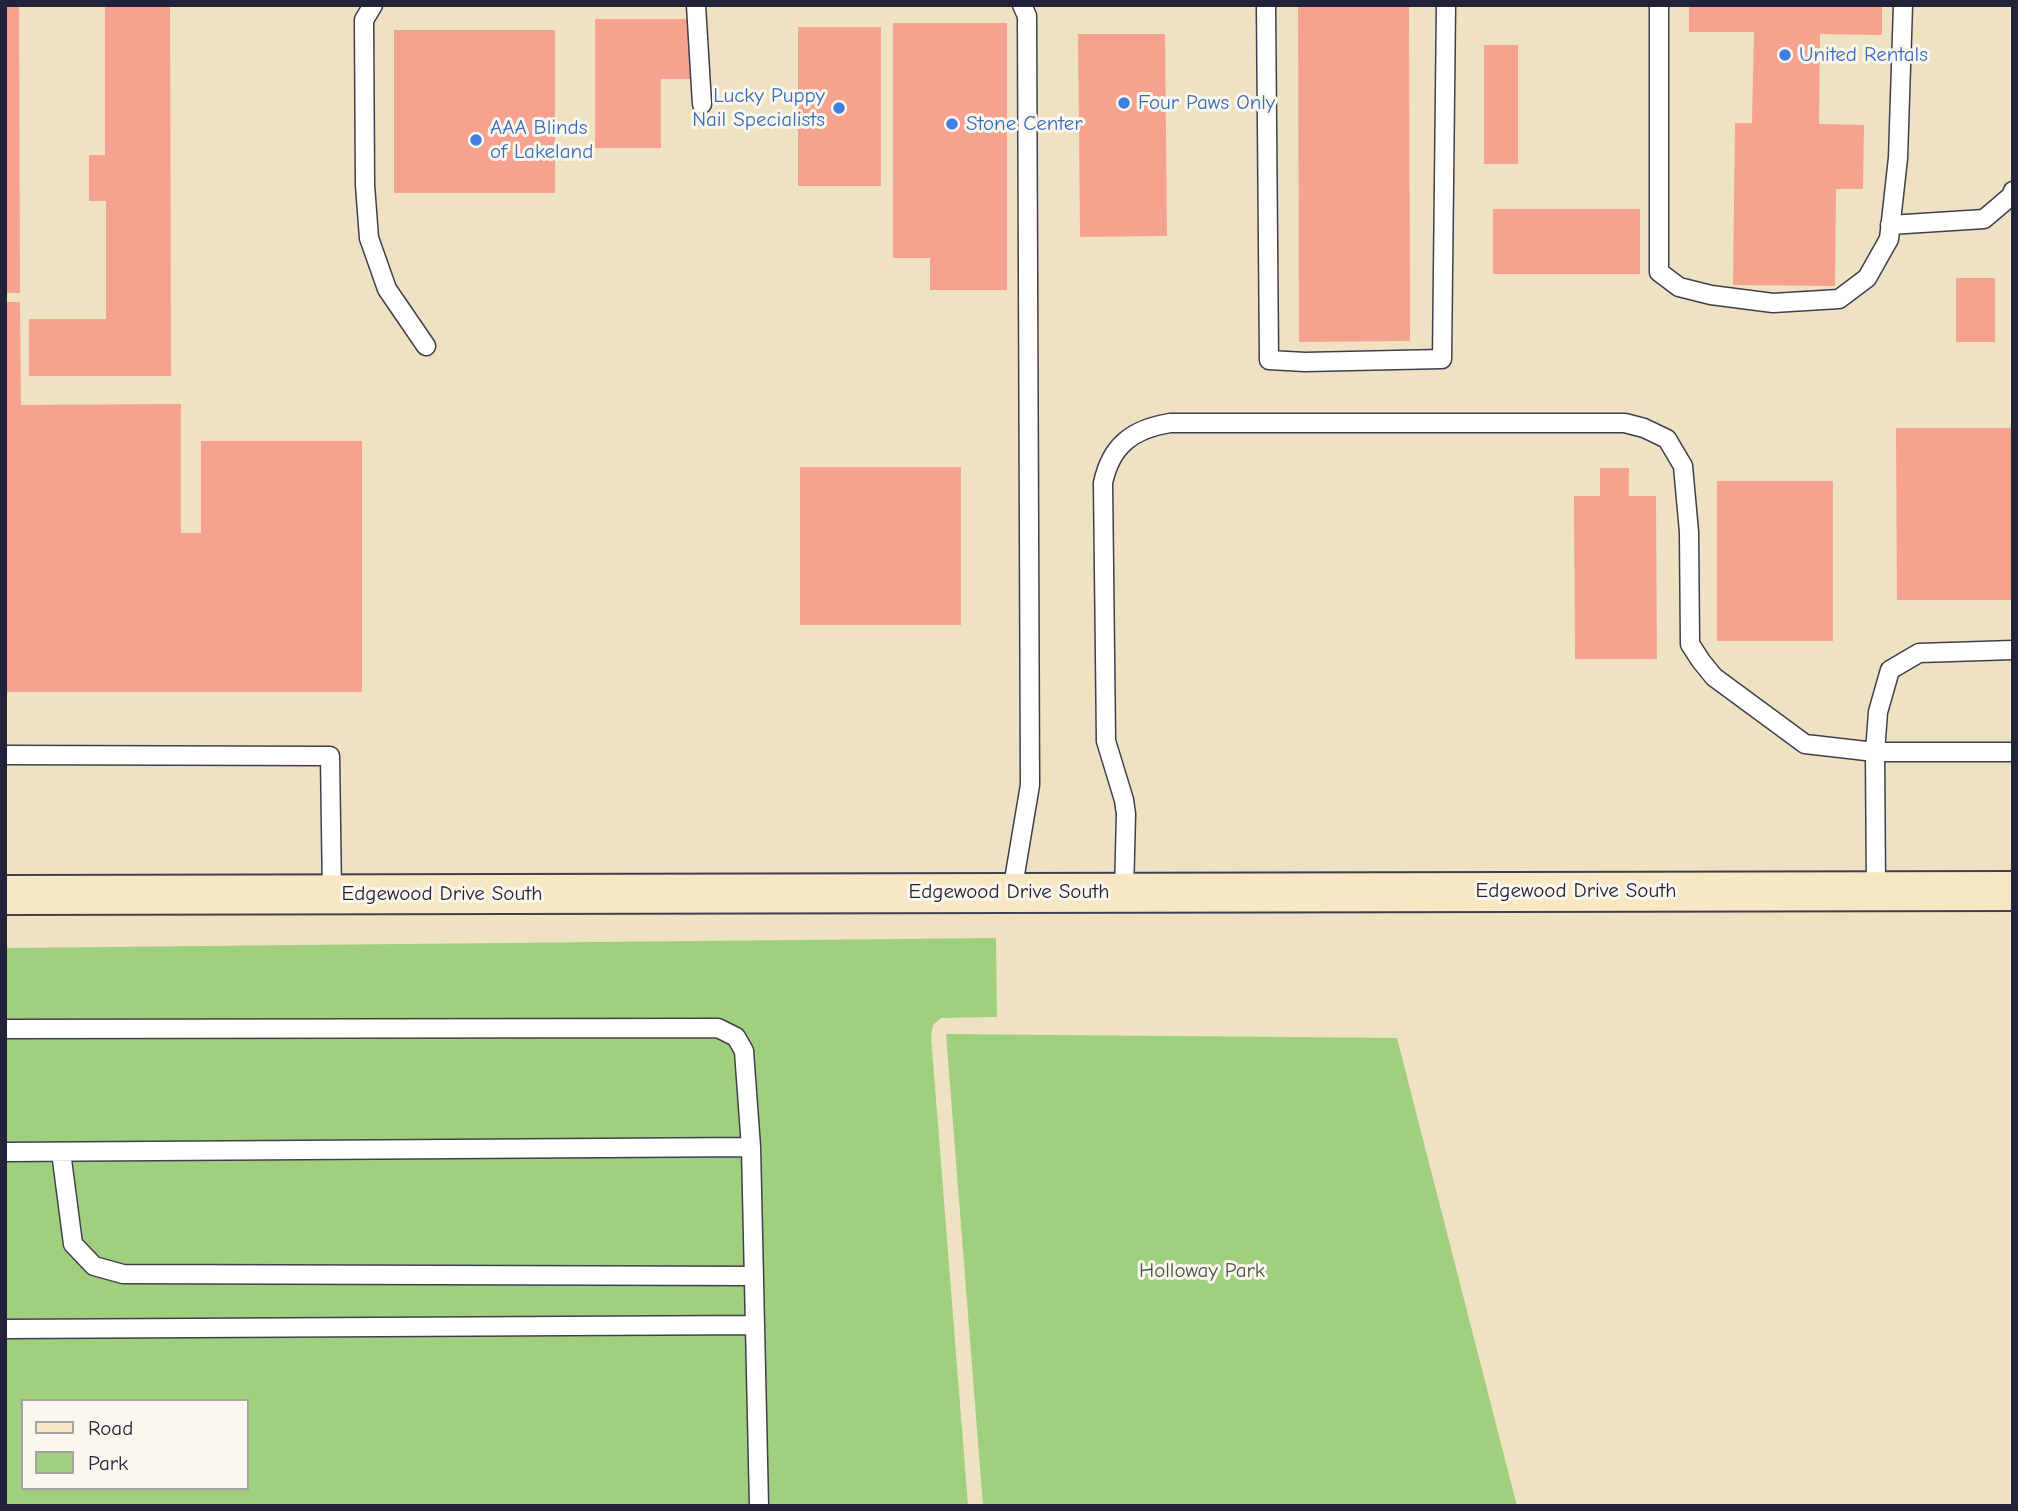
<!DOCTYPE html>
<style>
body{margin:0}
#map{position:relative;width:2018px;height:1511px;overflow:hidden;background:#eee2c3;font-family:"Comic Neue",sans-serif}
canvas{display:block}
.frame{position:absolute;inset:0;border:7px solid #22223b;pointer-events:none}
.legend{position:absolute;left:21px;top:1399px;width:228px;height:91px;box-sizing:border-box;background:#fbf7ec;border:2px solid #a4a2a5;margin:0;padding:9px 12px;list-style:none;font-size:21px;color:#22223b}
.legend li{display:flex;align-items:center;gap:14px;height:35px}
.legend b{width:35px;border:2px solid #a4a2a5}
</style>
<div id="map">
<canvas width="2018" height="1511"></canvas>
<div class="frame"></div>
<ul class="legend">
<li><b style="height:9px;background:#f7e8c3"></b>Road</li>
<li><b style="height:19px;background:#a0d07e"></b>Park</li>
</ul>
</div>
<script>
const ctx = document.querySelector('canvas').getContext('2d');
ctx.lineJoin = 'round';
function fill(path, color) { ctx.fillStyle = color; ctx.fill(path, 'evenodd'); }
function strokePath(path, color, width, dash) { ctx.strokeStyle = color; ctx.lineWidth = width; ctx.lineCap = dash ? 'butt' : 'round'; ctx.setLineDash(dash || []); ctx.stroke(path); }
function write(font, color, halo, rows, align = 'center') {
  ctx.font = font + ' "Comic Neue",sans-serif'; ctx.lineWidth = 6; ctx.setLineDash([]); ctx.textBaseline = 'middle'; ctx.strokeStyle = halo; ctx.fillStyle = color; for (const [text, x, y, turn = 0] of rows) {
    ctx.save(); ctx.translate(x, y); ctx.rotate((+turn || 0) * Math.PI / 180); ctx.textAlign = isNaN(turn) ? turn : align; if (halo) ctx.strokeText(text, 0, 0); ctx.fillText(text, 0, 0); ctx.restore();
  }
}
fill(new Path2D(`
 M996,938L997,1017L941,1018L933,1025L931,1036L968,1506H5V948ZM23,1401H247V1488H23Z
 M946,1034L1397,1038L1517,1506H983Z`), '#a0d07e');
fill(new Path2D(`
 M5,5H19L20,293H5Z
 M105,5H170L171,376H29V319H106V201H89V155H105Z
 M1298,5H1409L1410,341L1299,342Z
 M1689,5H1882V35L1820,34L1819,124L1864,125L1863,189H1836L1835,286L1733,285L1735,123H1752L1754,32H1689Z
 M595,19H692V79H661V148H595Z
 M893,23H1007V290H930V258H893Z
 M798,27H881V186H798Z
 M394,30H555V193H394Z
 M1078,34H1165L1167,236L1080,237Z
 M1484,45H1518V164H1484Z
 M1493,209H1640V274H1493Z
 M1956,278H1995V342H1956Z
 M5,302H20L21,405L181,404V533H201V441H362V692H5Z
 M1896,428H2013V600H1897Z
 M800,467H961V625H800Z
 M1600,468H1629V496H1656L1657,659H1575L1574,496H1600Z
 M1717,481H1833V641H1717Z`), '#f5a28e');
const lane = new Path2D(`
 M373,5L364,20L365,185L369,238L387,289L426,346
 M696,5L702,104
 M1266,5L1269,360L1305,362L1442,359L1446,5
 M1659,5V272L1679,287L1711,295L1773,303L1839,299L1867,278L1889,239L1898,158L1903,5
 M1890,225L1984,219L2011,196L2013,191
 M2013,650L1919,653L1890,670L1878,712L1875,752H2013
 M5,755L330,756L332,895
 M1012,892L1030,785L1027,16L1022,5
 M1124,892L1126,814L1124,800L1106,741L1103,483C1111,445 1133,429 1170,423H1625L1644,428L1667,439L1683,466L1689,532L1690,644L1701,661L1714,677L1805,744L1875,752L1876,891
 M5,1029L718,1028L736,1037L744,1051L751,1147
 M5,1152L751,1147L759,1506
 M61,1152L73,1244L94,1266L123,1274L754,1276
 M5,1329L755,1325`);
const secondary = new Path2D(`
 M5,895L2013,891`);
strokePath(lane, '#413f4f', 21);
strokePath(secondary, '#413f4f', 42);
strokePath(lane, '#fff', 18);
strokePath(secondary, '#f7e8c3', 38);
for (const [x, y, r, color] of [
 [1785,55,7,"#3f7fe0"],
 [1124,103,7,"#3f7fe0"],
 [839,108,7,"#3f7fe0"],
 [952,124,7,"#3f7fe0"],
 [476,140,7,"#3f7fe0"]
]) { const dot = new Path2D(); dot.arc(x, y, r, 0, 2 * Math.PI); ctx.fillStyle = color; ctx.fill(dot); strokePath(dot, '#fbf7ec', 2.5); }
write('21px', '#366cbe', '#fbf7ec', [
 ["United Rentals",1799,55],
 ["Lucky Puppy",825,96,"right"],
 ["Nail Specialists",825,120,"right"],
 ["Four Paws Only",1138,103],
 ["Stone Center",966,124],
 ["AAA Blinds",490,128],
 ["of Lakeland",490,152]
], 'left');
write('21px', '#22223b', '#fbf7ec', [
 ["Edgewood Drive South",1576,891],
 ["Edgewood Drive South",1009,892],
 ["Edgewood Drive South",442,894]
]);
write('21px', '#48564f', '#fbf7ec', [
 ["Holloway Park",1202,1271]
]);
</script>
